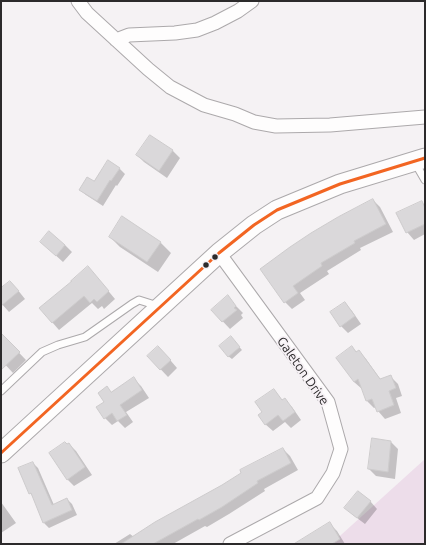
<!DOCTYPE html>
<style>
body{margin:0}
#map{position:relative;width:426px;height:545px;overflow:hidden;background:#f5f2f4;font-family:Ubuntu,sans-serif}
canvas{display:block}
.frame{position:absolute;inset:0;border:2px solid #2c2a2b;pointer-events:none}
</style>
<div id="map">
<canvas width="426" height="545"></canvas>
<div class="frame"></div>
</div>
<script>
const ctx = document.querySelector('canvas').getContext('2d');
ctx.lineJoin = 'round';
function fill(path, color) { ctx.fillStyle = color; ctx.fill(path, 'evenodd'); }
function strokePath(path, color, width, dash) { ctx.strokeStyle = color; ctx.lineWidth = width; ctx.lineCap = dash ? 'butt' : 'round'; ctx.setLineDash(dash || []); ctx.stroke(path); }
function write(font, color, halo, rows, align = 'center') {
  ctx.font = font + ' Ubuntu,sans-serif'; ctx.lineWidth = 3.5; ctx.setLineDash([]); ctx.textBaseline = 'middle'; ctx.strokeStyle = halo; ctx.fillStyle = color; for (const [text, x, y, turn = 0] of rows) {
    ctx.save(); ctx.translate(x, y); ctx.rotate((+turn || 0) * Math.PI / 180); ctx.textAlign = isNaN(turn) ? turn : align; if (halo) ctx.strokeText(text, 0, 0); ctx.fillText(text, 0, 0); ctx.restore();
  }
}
fill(new Path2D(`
 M425,459V544H331Z`), '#edddea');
fill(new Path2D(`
 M150,136L173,151L180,158L167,178L144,162L137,155Z
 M119,168L125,174L117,186L116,185L103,206L86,195L80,190Z
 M373,200L380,207L393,232L360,248L361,250L327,271L329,274L300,293L305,300L292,309L285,302L312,234Z
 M421,202L425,205V234L414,240L407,232Z
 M110,237L160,242L171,253L158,272L120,247Z
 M41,242L65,245L72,252L63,262Z
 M95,275L115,299L104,309L102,306L98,309L92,303L59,330L52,322Z
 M17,289L25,299L9,312L1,303V290Z
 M227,297L243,313L241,315L243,318L230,329L212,310Z
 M345,303L352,311L361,324L348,333L341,326Z
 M1,335H2L26,360L13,373L1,360Z
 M234,341L242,350L232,359L228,356Z
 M352,348L357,352L358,351L366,359L381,380L390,376L398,384L402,396L396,398L401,413L385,419L378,411L376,407L374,408L367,401L362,388V389L354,382Z
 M165,354L177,368L168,377L150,358Z
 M134,379L141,386L149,398L126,412L133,422L125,428L118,421L112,425L105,418V402L107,388L112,393Z
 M274,390L283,401L284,400L292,407L301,420L291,428L285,422L273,431L265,424Z
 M391,442L398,449L395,479L376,476L369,469Z
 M69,444L76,451L92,475L74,486L67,479V445Z
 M283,449L290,456L298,470L264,489L265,491L229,514L207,527L205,526L173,544H114L130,534L134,537L223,486Z
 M33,463L38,468L54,505L67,499L72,504L77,515L49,528L44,523L34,498L30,493Z
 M370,501L377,509L365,524L353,515L346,508Z
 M1,502L16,523L1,533Z
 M330,524L337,531L345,544H299Z`), '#0003');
const building = new Path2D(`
 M150,135L173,150L159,171L136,155Z
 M108,160L120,168L111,181L110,180L97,201L79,190L87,177L94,181Z
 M373,199L386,224L354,241L355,243L321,263L322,266L293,286L298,293L284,303L260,269L290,247L311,233L338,217Z
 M422,201L425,208V224L406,233L396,213Z
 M122,216L161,242L147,262L109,237Z
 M49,231L65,245L56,256L40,242Z
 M88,266L109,291L97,302L94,299L90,303L84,296L52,323L39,308L72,281H71Z
 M10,281L19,291L1,306V288Z
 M228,295L236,306L234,308L237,310L222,322L211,310Z
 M345,302L355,316L340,327L330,312Z
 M1,333L20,352L1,370Z
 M231,336L240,347L228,357L219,346Z
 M158,346L171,360L160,370L147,356Z
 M352,346L356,352L359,350L380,379L391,375L396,388L389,391L394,405L377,412L372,399L366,401L358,379L354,382L336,358Z
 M134,377L142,390L120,405L127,415L117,421L112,413L104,419L96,407L104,402L98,393L107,386L111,392Z
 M274,389L282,400L285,398L295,412L283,421L278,415L265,425L258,415L262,412L255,402Z
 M372,438L391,441L388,472L368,469Z
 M65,442L67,444L69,443L85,467L67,480L49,453Z
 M283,448L291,463L257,481L258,483L222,507L199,520L198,519L153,544H121L155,522L222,485L241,473L240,470Z
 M33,462L52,505L67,498L72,510L43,523L31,493L29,494L18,468Z
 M358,491L371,501L357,518L344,508Z
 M330,522L340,539L332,544H294Z`);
fill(building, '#dad8da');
strokePath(building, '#cdcbcc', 1);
const lane = new Path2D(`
 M414,161L425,180
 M1,391L42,352L58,345L85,337L132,304L139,300L158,306`);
const street = new Path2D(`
 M78,1L87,13L148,69L170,87L204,105L235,114L254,122L276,126L330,125L425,117
 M116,40L129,35L175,33L197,30L215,23L238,11L252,1
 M219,253L328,402L341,449L333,473L317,498L230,544`);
const secondary = new Path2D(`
 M1,453L219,253L254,225L277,210L340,184L425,158`);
strokePath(lane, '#aca9ab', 9);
strokePath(street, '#aca9ab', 15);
strokePath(secondary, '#aca9ab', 21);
strokePath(lane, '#fefdfd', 7);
strokePath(street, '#fefdfd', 13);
strokePath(secondary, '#fefdfd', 19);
strokePath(new Path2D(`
 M1,453L219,253L254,225L277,210L340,184L425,158`), '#f26522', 3);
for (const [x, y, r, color] of [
 [215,257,3.5,"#2c2a2b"],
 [206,265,3.5,"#2c2a2b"]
]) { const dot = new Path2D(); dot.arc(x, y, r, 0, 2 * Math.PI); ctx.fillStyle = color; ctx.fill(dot); strokePath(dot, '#f6f1f5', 1.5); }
write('13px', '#2c2a2b', '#f6f1f5', [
 ["Galeton Drive",303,371,55]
]);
</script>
